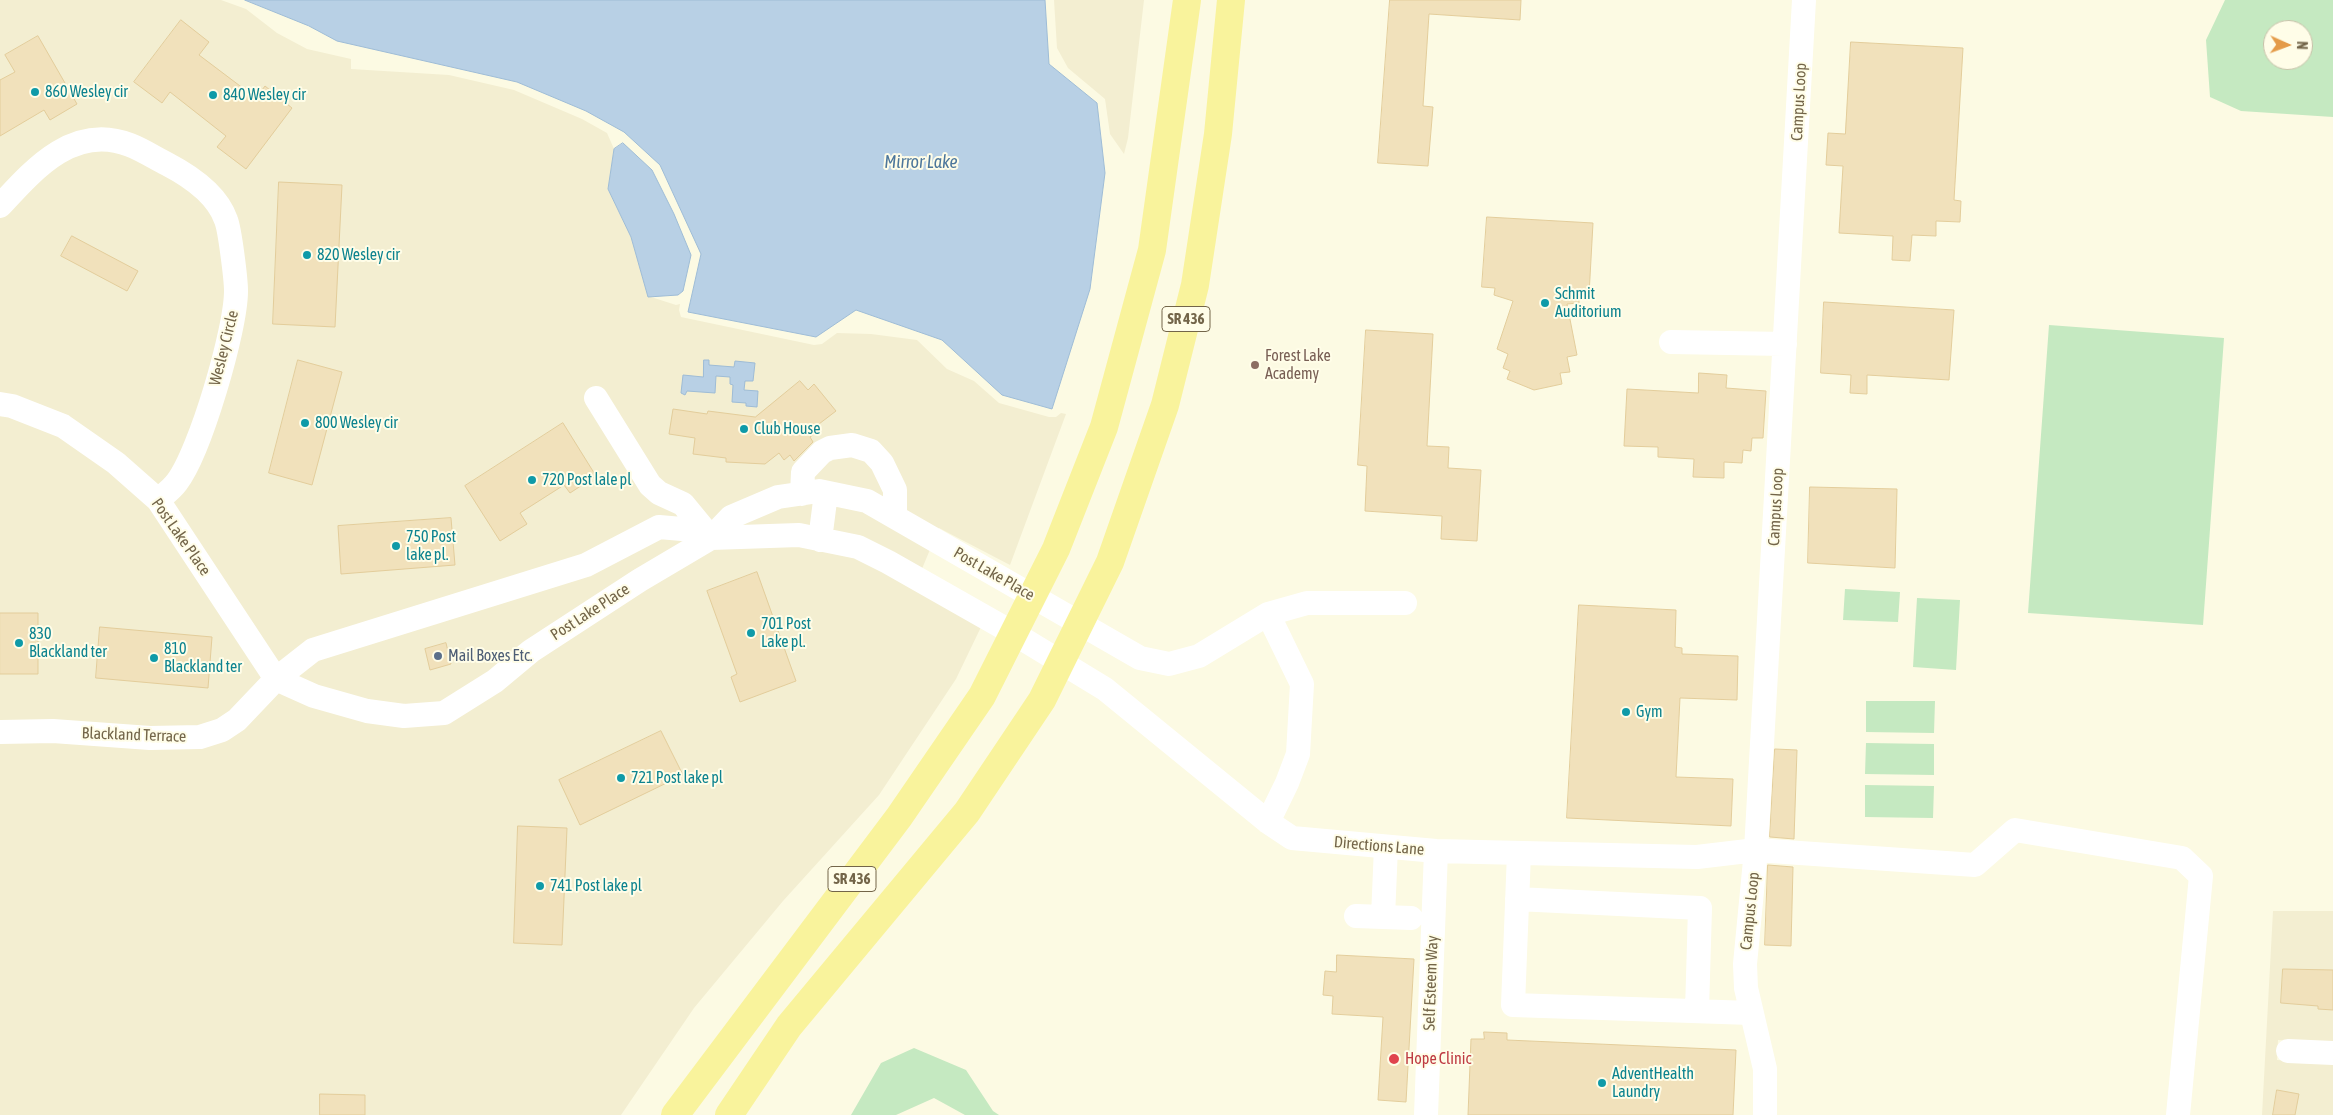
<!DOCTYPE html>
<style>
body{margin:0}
#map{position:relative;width:2333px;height:1115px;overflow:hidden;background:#fcfae3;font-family:"Asap Condensed",sans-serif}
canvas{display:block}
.north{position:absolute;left:2263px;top:20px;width:50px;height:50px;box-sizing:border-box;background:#fffde8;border:1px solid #c7c0a8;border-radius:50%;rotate:92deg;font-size:14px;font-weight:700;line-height:20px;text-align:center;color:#736549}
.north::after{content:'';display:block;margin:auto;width:18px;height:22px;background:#e49b49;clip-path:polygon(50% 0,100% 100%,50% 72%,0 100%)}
</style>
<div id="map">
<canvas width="2333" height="1115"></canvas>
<div class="north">N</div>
</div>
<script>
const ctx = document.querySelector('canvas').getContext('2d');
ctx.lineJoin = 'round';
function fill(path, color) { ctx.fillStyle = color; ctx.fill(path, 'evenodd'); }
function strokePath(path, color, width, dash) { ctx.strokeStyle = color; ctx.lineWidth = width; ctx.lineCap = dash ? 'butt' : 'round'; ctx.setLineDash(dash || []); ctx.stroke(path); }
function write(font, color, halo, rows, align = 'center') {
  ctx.font = font + ' "Asap Condensed",sans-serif'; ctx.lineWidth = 4; ctx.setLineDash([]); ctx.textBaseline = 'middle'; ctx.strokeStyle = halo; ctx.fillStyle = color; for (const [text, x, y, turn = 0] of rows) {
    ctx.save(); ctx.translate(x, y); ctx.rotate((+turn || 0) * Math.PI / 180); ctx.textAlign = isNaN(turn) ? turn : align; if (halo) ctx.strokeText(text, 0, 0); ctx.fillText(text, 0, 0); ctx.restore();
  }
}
fill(new Path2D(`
 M0,0H221L246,9L277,33L307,49L351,59V69L449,75L514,90L582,119L607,133L614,149L608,189L631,237L648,296L676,305L680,304L679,310L681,317L814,345L822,344L837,333L871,334L917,340L947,369L974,381L999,403L1049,417H1056L1061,413L1066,414L1010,565L939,528L914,588L981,627L956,679L879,795L783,901L694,1008L621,1115H0Z
 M1054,0H1144L1128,138L1124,154L1110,134L1105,99L1068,68L1057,48Z
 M2273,911H2333V1043L2278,1040L2277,1060L2333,1063V1115H2262Z`), '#f3eed1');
fill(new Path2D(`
 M2225,0H2333V117L2241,111L2210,97L2206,40ZM2273,30H2303V60H2273Z
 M2049,325L2224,338L2203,625L2028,613Z
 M1845,589L1900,592L1898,622L1843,620Z
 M1917,598L1960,600L1956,670L1913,667Z
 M1866,701H1935L1934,733L1866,732Z
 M1866,743L1934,744V775L1865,774Z
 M1865,785L1934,786L1933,818L1865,817Z
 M914,1048L966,1070L993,1111L999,1115H965L934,1098L896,1115H851L881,1063Z`), '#c5e9c1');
const water = new Path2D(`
 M245,0H1045L1049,64L1097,103L1105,173L1090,289L1052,409L1002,395L942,340L856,310L816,337L688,312L701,254L660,165L624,132L586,111L517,82L337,41L309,26Z
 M623,143L652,170L674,214L691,255L683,291L678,295L648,297L631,237L608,189L614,149Z
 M704,360H709V365L734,367L735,361L755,363L753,381H745L744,390L758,391L757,407L746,406V403L732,402L733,385L730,384V377L716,376L715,393L687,391L685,395L681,393L683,375L703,377Z`);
fill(water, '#b8d0e5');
strokePath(water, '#9ebcd6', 1);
const building = new Path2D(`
 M1390,0H1521L1520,20L1429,14L1423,106L1433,107L1428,166L1378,163Z
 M181,20L209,42L199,55L256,98L265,86L292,108L246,169L217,147L226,136L170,92L162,103L134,82Z
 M38,36L77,104L50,120L44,110L0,136V80L15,72L5,55Z
 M1851,42L1963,48L1954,200L1961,201L1960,222L1936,221V236L1912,235L1910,261L1892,260L1893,236L1839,233L1843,166L1826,165L1828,133L1845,134Z
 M279,182L342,185L335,327L273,324Z
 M1487,217L1593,223L1589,295L1579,294V303L1567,304L1577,355L1567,357L1570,372L1560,373L1562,384L1534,390L1507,379L1510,371L1503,368L1508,354L1497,349L1513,301L1494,295L1495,288L1482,287Z
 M72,236L138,271L127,291L61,256Z
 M1824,302L1954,310L1949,380L1867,375V394L1850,393L1851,375L1821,373Z
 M1366,330L1433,334L1427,446L1449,447L1448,468L1481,470L1477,541L1441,539L1442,516L1365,511L1367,466L1358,465Z
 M298,360L342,372L312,485L269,473Z
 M1699,373L1727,375L1726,388L1766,391L1763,438H1752L1751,451L1743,450L1742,463L1724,462V478L1693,477L1694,459L1658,457V447L1624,446L1627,389L1698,393Z
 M800,381L808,390L814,384L836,411L815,427L818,431L810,437L813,442L794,461L790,455L784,460L779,453L765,464L726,462V458L693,454L695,438L669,434L673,409L707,414L708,411L755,417Z
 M563,423L596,476L570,493L564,485L520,513L527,524L500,541L465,486Z
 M1810,487L1897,489L1895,568L1808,563Z
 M451,518L455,565L341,574L338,526Z
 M757,572L796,681L740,702L731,677L737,674L707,591Z
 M1579,605L1676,610L1675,647L1682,648V654L1738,656L1737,700L1680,698L1676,777L1733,779L1731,826L1567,818Z
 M0,613H38V674H0Z
 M100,627L212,637L208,688L96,678Z
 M446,643L451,664L430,670L425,649Z
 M661,731L683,775L580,825L559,780Z
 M1775,749L1797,750L1794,839L1770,837Z
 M518,826L567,828L562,945L514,943Z
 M1768,865L1793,867L1791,946L1765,945Z
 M1337,955L1414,959L1406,1102L1378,1100L1383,1017L1332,1014L1333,996L1323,995L1325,971L1336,972Z
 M2283,969L2333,970V1010L2318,1009V1006L2281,1003Z
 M1484,1032L1507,1033V1040L1736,1050L1733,1115H1468L1471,1039H1484Z
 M2277,1090L2299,1094L2295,1115H2273Z
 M320,1094L365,1095V1115H320Z`);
fill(building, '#f1e1bb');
strokePath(building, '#e3cd9b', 1);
strokePath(new Path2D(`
 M0,206C34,169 74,123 130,145C143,150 155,158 167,164C190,176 217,194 226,220C230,230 236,280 236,291C236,330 200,452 177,482C172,489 165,494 158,500
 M1671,342L1785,344
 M596,398L650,485L659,493L683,504L711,538
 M0,404L12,406L63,426L116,463L158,500L276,679L314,696L367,711L404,716L444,713L495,681L531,651L640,580L711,538L731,517L778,497L819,491L867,501L1140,658L1169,664L1199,656L1268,614L1307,603H1405
 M802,494L803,472L822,452L830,448L852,445L871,451L882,463L895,490V516
 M711,538L799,535L858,547L888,562L1013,633L1105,689L1268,822L1292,838L1436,851L1697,857L1756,850L1975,865L2015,830L2182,858L2201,876L2178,1115
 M820,540L826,493
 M1268,614L1302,684L1298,754L1287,783L1268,822
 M0,732L53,731L150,738L200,737L222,730L237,720L276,679L313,650L586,565L659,527L705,531
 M1386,847L1383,917L1411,918
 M1519,853L1513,1005L1751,1013
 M1517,899L1700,908L1697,1011
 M1356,916L1383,917
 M2288,1051L2333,1053
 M1426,1115L1436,851
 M1765,1115V1069L1746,988L1745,964L1756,850L1804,0`), '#fff', 24);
strokePath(new Path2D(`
 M675,1115L899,817L982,696L1056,549L1104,427L1152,250L1187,0
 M729,1115L789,1026L967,812L1042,700L1110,562L1165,405L1195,285L1218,134L1231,0`), '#f9f39c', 28);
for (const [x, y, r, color] of [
 [35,92,5,"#0f9aa8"],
 [213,95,5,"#0f9aa8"],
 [307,255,5,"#0f9aa8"],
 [1545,303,5,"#0f9aa8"],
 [1255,365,5,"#8d6e63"],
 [305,423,5,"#0f9aa8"],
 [744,429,5,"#0f9aa8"],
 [532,480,5,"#0f9aa8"],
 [396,546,5,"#0f9aa8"],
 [751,633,5,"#0f9aa8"],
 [19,643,5,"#0f9aa8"],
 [438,656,5,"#5c6f8a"],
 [154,658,5,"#0f9aa8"],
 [1626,712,5,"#0f9aa8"],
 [621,778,5,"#0f9aa8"],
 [540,886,5,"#0f9aa8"],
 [1394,1059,6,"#e0444e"],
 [1602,1083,5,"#0f9aa8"]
]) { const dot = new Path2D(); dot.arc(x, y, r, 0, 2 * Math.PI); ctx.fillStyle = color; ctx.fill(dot); strokePath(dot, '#fffde8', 2); }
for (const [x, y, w] of [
 [1186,319,48],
 [852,879,48]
]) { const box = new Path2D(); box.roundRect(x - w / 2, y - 12.5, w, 25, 4); ctx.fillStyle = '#fffde8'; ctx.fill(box); strokePath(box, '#736549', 1); }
write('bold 15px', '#736549', null, [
 ["SR 436",1186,319],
 ["SR 436",852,879]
]);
write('16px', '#0d838f', '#fffde8', [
 ["860 Wesley cir",45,92],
 ["840 Wesley cir",223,95],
 ["820 Wesley cir",317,255],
 ["Schmit",1555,294],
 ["Auditorium",1555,312],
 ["800 Wesley cir",315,423],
 ["Club House",754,429],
 ["720 Post lale pl",542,480],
 ["750 Post",406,537],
 ["lake pl.",406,555],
 ["701 Post",761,624],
 ["Lake pl.",761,642],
 ["830",29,634],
 ["Blackland ter",29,652],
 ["810",164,649],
 ["Blackland ter",164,667],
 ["Gym",1636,712],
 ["721 Post lake pl",631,778],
 ["741 Post lake pl",550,886],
 ["AdventHealth",1612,1074],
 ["Laundry",1612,1092]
], 'left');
write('16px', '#736549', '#fffde8', [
 ["Campus Loop",1799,102,-87],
 ["Wesley Circle",224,348,-76],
 ["Campus Loop",1776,507,-87],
 ["Post Lake Place",181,537,55],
 ["Post Lake Place",994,574,30],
 ["Post Lake Place",590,612,-33],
 ["Blackland Terrace",134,735,2],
 ["Directions Lane",1379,846,5],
 ["Campus Loop",1750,911,-84],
 ["Self Esteem Way",1431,983,-88]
]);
write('16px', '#785e54', '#fffde8', [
 ["Forest Lake",1265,356],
 ["Academy",1265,374]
], 'left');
write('16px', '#4e5e75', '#fffde8', [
 ["Mail Boxes Etc.",448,656]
], 'left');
write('16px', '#be3a42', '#fffde8', [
 ["Hope Clinic",1405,1059]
], 'left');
write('italic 18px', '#4c769b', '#fffde8', [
 ["Mirror Lake",921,162]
]);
</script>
